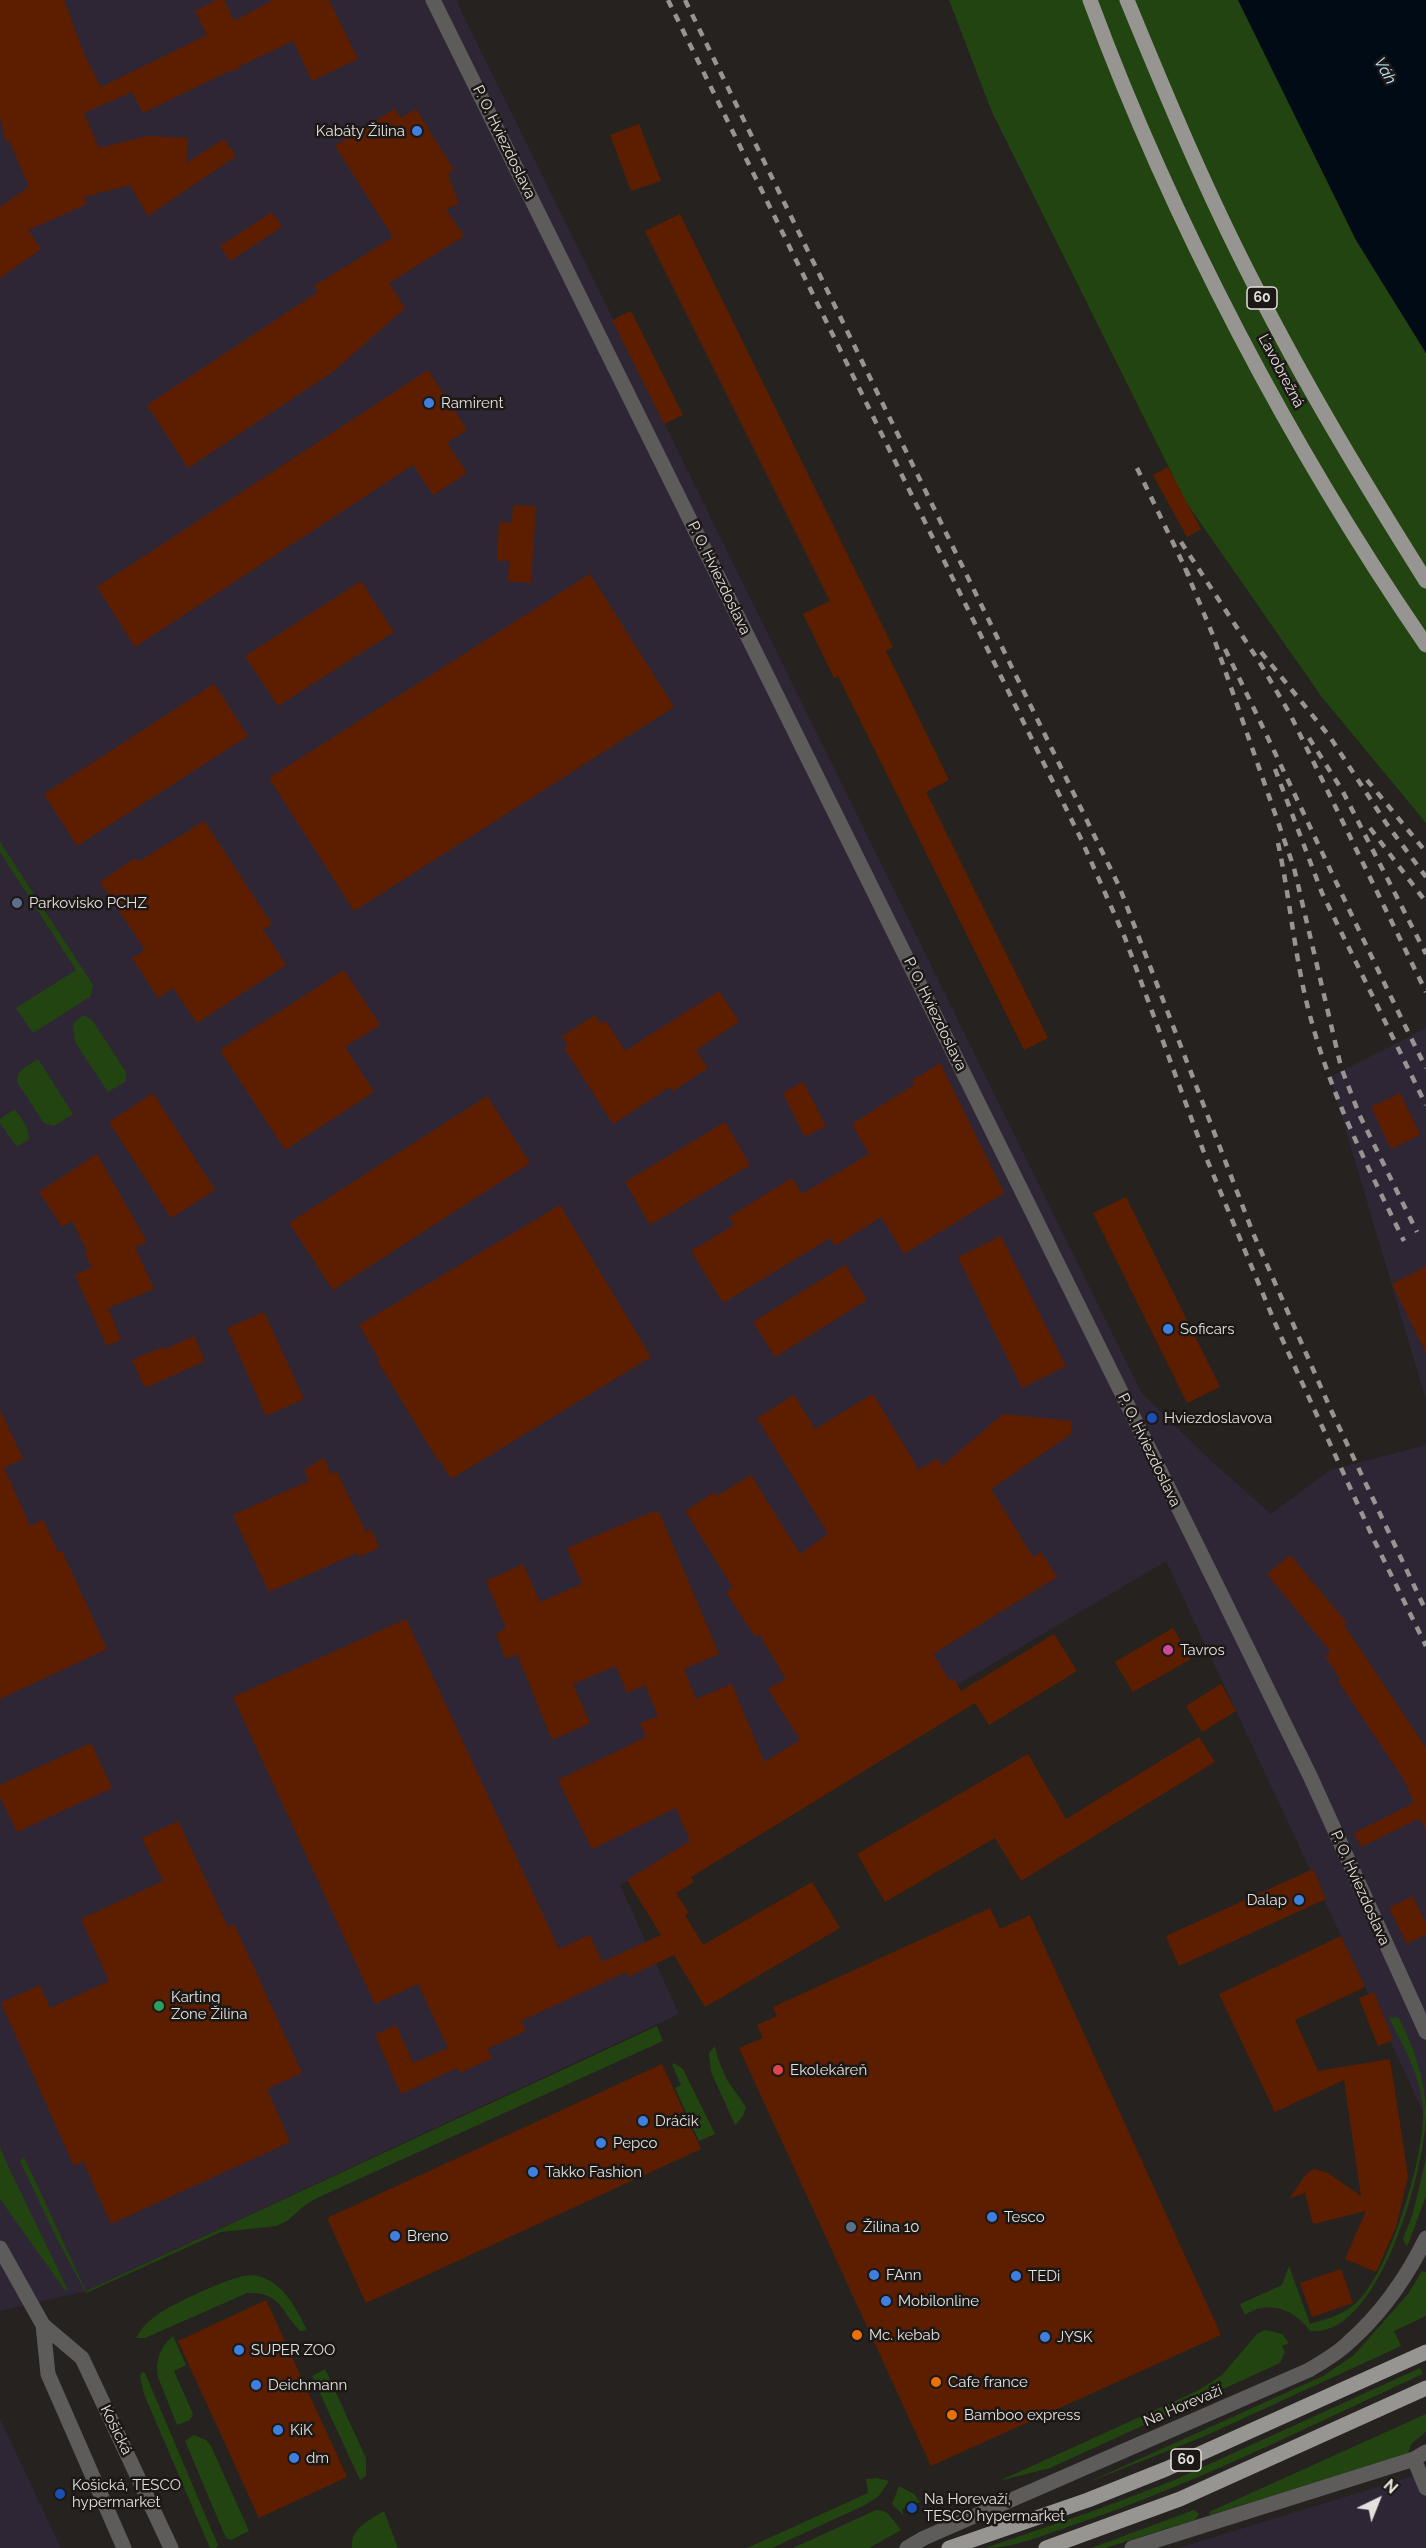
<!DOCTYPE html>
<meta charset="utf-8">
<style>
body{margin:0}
#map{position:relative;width:1426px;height:2548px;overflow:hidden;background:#26221f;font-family:Raleway,sans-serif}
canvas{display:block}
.north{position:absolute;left:1348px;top:2470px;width:60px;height:60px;-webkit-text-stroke:4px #1c1816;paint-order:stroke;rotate:43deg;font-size:16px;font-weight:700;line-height:24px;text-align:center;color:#e3e0de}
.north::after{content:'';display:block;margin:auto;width:21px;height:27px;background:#e3e0de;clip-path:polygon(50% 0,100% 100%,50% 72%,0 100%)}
</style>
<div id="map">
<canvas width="1426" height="2548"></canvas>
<div class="north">N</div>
</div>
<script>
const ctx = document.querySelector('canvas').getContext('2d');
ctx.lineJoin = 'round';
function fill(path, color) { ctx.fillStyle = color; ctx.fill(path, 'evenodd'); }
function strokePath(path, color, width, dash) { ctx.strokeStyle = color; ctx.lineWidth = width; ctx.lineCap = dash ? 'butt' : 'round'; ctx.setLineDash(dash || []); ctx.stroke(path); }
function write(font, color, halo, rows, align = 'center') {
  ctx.font = font + ' Raleway,sans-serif'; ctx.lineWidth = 5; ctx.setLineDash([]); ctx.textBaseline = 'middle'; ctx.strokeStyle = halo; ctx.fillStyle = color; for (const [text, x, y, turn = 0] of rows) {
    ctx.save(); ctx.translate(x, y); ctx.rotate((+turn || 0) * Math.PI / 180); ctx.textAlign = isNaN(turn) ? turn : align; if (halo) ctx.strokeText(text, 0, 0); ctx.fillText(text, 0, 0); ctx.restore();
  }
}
fill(new Path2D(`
 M0,0H456L1141,1392L1208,1458L1271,1514L1330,1470L1426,1445V2118L1166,1561L620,1885L679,2014L86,2291L0,2311Z
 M1426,1028V1400L1330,1077Z
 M0,2419L61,2548H0Z
 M1426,2472V2548H1178Z`), '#2e2635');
fill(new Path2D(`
 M949,0H1238L1356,240L1426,353V823L1321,696L1186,502L992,112Z
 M0,842L93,985L91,996L33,1033L16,1008L76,970L0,852Z
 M83,1015L92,1020L126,1072V1081L108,1092L75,1042L73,1024Z
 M38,1059L73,1114L54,1126L44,1123L17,1082C16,1070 29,1065 38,1059Z
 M15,1109L27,1127L29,1139L17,1147L0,1123V1119Z
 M1398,2017C1413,2044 1426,2082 1426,2113C1426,2165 1380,2339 1310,2331C1295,2310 1269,2299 1245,2315L1240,2304L1282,2285L1289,2266L1310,2324C1327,2319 1346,2314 1359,2300C1391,2267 1426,2153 1423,2108C1420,2075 1404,2047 1389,2018Z
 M657,2026L663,2041L317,2198L305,2205L287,2221L276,2226L221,2232L86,2293L57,2239L20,2161L24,2157L86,2291Z
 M715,2046L718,2059L727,2080L746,2107L743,2116L735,2125L711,2072L709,2053Z
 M674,2063L683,2069L715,2134L699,2141L675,2088L681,2085L672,2065Z
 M0,2147L7,2164L68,2290L64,2289L0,2199Z
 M1426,2158V2196L1407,2247L1403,2239L1413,2213Z
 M1422,2271L1426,2272V2316L1394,2331L1401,2346L1205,2436L1084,2484L1323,2376L1354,2355L1408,2294Z
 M250,2275C280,2276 295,2306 307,2330L300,2331C280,2310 281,2292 247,2293L145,2338H136C140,2330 146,2323 154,2317C171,2304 229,2277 250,2275Z
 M1265,2330L1282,2334L1289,2343L1282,2346L1285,2352L1280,2363L1050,2468L999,2481L1199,2390L1222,2375L1257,2334Z
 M173,2336L186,2365L174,2371L193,2414L190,2420L177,2425L158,2377C155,2360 160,2347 173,2336Z
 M1420,2368L1423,2374C1309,2426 1195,2484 1076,2524C1046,2534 1016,2548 985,2548L1096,2510L1172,2481Z
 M325,2369L366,2458V2476L360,2480L312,2376Z
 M142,2372L145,2373L218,2545L216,2548H210L144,2394L140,2377Z
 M1426,2414V2432L1411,2444L1408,2453L1210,2515L1209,2512Z
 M194,2435L206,2440L211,2446L249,2531L231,2540L226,2538L185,2441Z
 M877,2478L889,2481L878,2497L865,2505L772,2548H747L868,2493L866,2479Z
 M899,2486L914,2494L920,2502L902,2509L904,2516L892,2504Z
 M876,2510C889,2509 894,2522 901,2530L869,2548H793Z
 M1194,2510L1199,2514L1195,2520L1105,2548H1091Z
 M384,2511L398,2548H352C350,2528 370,2520 384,2511Z`), '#241');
fill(new Path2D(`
 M1238,0H1426V353L1356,240Z`), '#000b16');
fill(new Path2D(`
 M0,0H64L85,56L101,87L207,35L195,11L216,0H224L234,21L273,0H329L358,59L312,81L293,41L238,67L239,69L227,72L143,113L132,92L84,113L99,148L148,136L188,138L186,163L224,139L236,156L148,216L130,185L84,197L87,204L28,230L41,249L0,278V207L29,187L9,140L6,142L0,117Z
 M394,109L401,118L416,109L454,170L448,174L459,204L446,209L464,236L389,283L405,308L334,371L188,468L147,405L318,292L314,286L393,237L335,146Z
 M639,124L661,181L631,191L610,135Z
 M272,212L282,227L230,261L220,246Z
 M680,214L893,647L886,651L949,780L926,792L1048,1038L1024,1050L838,676L834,678L803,614L830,601L645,231Z
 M631,311L683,415L664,424L612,320Z
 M428,370L467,430L447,443L467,473L433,495L413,465L135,647L97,587Z
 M1168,467L1201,529L1187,537L1153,475Z
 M513,505L536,506L531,583L508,581L509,561H497L499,522L512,523Z
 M590,574L674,707L354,911L269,778Z
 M361,581L394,632L278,706L245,656Z
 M214,684L248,736L77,846L44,794Z
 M204,821L272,924L263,929L286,965L197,1023L173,988L158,998L132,958L145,950L100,882L135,858L138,862Z
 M344,970L380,1025L345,1047L374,1092L285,1150L220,1050Z
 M719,991L739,1022L696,1050L708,1068L673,1091L670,1087L613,1124L564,1048L568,1045L562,1036L595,1015L601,1024L606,1021L625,1051Z
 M940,1063L1004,1193L904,1254L881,1217L835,1246L830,1238L723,1303L691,1251L734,1225L729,1217L792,1178L802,1194L869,1154L852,1124L915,1084L912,1080Z
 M803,1082L826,1126L805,1137L783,1093Z
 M153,1093L215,1190L171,1218L109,1122Z
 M1400,1093L1420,1135L1391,1149L1371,1107Z
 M487,1096L530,1163L333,1290L289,1223Z
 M725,1122L750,1165L650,1225L625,1182Z
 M97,1154L147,1242L135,1247L154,1289L108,1308L121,1340L107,1346L75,1275L92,1267L85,1255L88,1253L72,1221L62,1227L39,1192Z
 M1126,1197L1220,1387L1187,1403L1093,1213Z
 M560,1205L651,1357L451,1479L440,1460L438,1461L377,1360L379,1359L359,1325Z
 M1001,1236L1066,1366L1022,1388L958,1257Z
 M845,1265L867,1300L775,1357L753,1322Z
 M1426,1267V1353L1392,1284Z
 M264,1312L304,1399L266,1416L227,1328Z
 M194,1336L205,1361L145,1388L132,1360L162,1347L163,1350Z
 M873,1394L919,1470L937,1458L942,1466L1003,1414L1072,1421L1071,1434L991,1489L1033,1557L1041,1552L1057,1577L933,1654L950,1681L954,1679L961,1691L1054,1634L1077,1671L989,1725L975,1703L691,1877L694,1882L676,1893L689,1913L685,1915L703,1945L812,1882L840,1928L705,2007L674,1955L628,1977L626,1972L521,2021L526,2031L487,2049L492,2058L460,2073L457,2068L401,2094L375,2035L396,2025L413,2063L448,2048L418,1984L375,2004L233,1697L406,1619L559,1949L590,1935L602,1962L661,1935L627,1880L690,1841L676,1808L592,1849L558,1780L646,1737L640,1723L658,1716L645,1685L627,1693L616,1666L573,1684L590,1723L552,1740L517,1654L506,1659L496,1634L506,1628L486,1581L523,1564L540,1602L582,1584L567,1548L652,1512H659L719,1654L684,1669L696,1699L732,1684L764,1762L800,1740L768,1689L786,1679L759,1634L755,1637L726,1592L733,1588L685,1511L715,1492L717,1496L751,1475L800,1554L828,1534L757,1418L794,1395L815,1429Z
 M0,1410L23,1459L4,1468L30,1526L43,1520L58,1552L62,1551L107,1649L0,1699Z
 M324,1458L331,1474L337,1472L366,1532L371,1529L379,1548L359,1557L357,1553L269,1592L233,1515L309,1481L304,1470Z
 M1290,1555L1347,1623L1344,1625L1426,1748V1831L1420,1818L1361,1847L1354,1833L1414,1803L1404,1780L1338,1681L1340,1679L1325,1656L1331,1652L1267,1574Z
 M1173,1628L1191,1659L1133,1692L1115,1662Z
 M1221,1684L1236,1711L1202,1732L1186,1706Z
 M1199,1737L1215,1762L1021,1881L995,1838L885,1902L857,1854L1028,1754L1066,1819Z
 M91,1743L112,1788L17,1832L0,1797V1785Z
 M178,1821L228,1927L234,1924L302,2073L267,2089L290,2142L111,2224L83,2161L74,2166L1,2003L40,1985L50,2008L109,1981L81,1919L163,1881L142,1838Z
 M1313,1869L1326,1899L1179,1966L1166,1936Z
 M1412,1896L1426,1923V1934L1407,1944L1389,1908Z
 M990,1908L1000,1929L1030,1915L1221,2335L931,2466L739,2048L763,2038L757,2025L777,2016L773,2007Z
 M1341,1936L1365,1987L1295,2020L1318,2071L1390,2059L1408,2176L1396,2227L1376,2272L1345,2259L1366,2211L1313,2224L1305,2193L1289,2199L1306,2174L1314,2169L1328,2173L1361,2196L1344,2080L1275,2112L1219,1994Z
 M1374,1992L1393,2040L1378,2046L1359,1998Z
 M662,2064L701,2149L366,2303L327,2218Z
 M1341,2269L1353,2303L1312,2317L1300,2283Z
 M266,2300L347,2477L259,2518L178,2341Z`), '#5d1e00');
strokePath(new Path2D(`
 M433,0L1218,1588L1311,1778L1426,2032
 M0,2248L43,2325L82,2358L171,2548
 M43,2325L48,2374L124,2548
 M1414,2459L1426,2488
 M907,2548L924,2538L1309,2370C1322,2362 1337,2354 1348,2343C1381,2314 1407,2277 1426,2238
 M1132,2548L1414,2459L1426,2452`), '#5d5c5a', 15);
strokePath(new Path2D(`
 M1090,0C1172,222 1292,450 1426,645
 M1127,0C1166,95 1206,191 1253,282C1305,385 1365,484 1426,581
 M949,2548L1088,2500L1166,2469L1426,2352
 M1046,2548L1180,2499L1426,2388`), '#979591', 15);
strokePath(new Path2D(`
 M668,0L1082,841L1125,938L1203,1150L1278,1330L1374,1540L1426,1646
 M685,0L1119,886L1253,1233L1331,1410L1426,1611
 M1137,468L1189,576
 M1181,542L1260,663L1290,714L1426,992
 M1185,568L1212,633L1294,868L1341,1067L1359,1114L1417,1232
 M1225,649C1293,788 1357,930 1426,1068
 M1261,652L1330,737L1386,823L1426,877
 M1309,738L1342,790L1426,954
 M1275,769L1322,893L1426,1105
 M1367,780L1426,852
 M1370,828L1426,902
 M1278,843C1291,903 1295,964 1312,1023C1333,1100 1369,1169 1404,1241`), '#989492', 4.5, [8, 8]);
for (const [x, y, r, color] of [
 [417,131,6,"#3f7fe0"],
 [429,403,6,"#3f7fe0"],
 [17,903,6,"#5c6f8a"],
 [1168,1329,6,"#3f7fe0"],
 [1152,1418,6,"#1a4fb4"],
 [1168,1650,6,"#d1479c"],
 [1299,1900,6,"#3f7fe0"],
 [159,2006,6,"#2e9e5b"],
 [778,2070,6,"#e0444e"],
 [643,2121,6,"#3f7fe0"],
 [601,2143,6,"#3f7fe0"],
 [533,2172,6,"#3f7fe0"],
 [992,2217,6,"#3f7fe0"],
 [851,2227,6,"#5c6f8a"],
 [395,2236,6,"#3f7fe0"],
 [874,2275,6,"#3f7fe0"],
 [1016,2276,6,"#3f7fe0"],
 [886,2301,6,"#3f7fe0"],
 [857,2335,6,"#e8710a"],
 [1045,2337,6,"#3f7fe0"],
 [239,2350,6,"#3f7fe0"],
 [936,2382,6,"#e8710a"],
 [256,2385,6,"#3f7fe0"],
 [952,2415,6,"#e8710a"],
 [278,2430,6,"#3f7fe0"],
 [294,2458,6,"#3f7fe0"],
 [60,2494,6,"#1a4fb4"],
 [912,2508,6,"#1a4fb4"]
]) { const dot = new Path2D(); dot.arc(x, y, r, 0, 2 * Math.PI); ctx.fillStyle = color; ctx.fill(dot); strokePath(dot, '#1c1816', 2); }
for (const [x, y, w] of [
 [1262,298,30],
 [1186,2460,30]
]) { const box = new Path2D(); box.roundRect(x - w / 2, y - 11, w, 22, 4.5); ctx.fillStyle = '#1c1816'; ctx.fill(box); strokePath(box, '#e3e0de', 1.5); }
write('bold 14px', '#e3e0de', null, [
 ["60",1262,298],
 ["60",1186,2460]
]);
write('15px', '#e3e0de', '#1c1816', [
 ["Kabáty Žilina",405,131,"right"],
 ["Ramirent",441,403],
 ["Parkovisko PCHZ",29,903],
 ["Soficars",1180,1329],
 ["Hviezdoslavova",1164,1418],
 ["Tavros",1180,1650],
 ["Dalap",1287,1900,"right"],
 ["Karting",171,1997],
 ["Zone Žilina",171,2014],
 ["Ekolekáreň",790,2070],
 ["Dráčik",655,2121],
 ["Pepco",613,2143],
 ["Takko Fashion",545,2172],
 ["Tesco",1004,2217],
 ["Žilina 10",863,2227],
 ["Breno",407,2236],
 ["FAnn",886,2275],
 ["TEDi",1028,2276],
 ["Mobilonline",898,2301],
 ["Mc. kebab",869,2335],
 ["JYSK",1057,2337],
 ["SUPER ZOO",251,2350],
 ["Cafe france",948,2382],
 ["Deichmann",268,2385],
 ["Bamboo express",964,2415],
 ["KiK",290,2430],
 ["dm",306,2458],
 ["Košická, TESCO",72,2485],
 ["hypermarket",72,2502],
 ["Na Horevaží,",924,2499],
 ["TESCO hypermarket",924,2516]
], 'left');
write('15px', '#e3e0de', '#1c1816', [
 ["P. O. Hviezdoslava",504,142,64],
 ["Ľavobrežná",1281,371,62],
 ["P. O. Hviezdoslava",719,578,64],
 ["P. O. Hviezdoslava",935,1014,64],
 ["P. O. Hviezdoslava",1149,1450,64],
 ["P. O. Hviezdoslava",1360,1888,66],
 ["Na Horevaží",1183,2406,-23],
 ["Košická",116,2430,64]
]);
write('italic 16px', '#bfe7fe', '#1c1816', [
 ["Váh",1385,71,60]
]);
</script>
